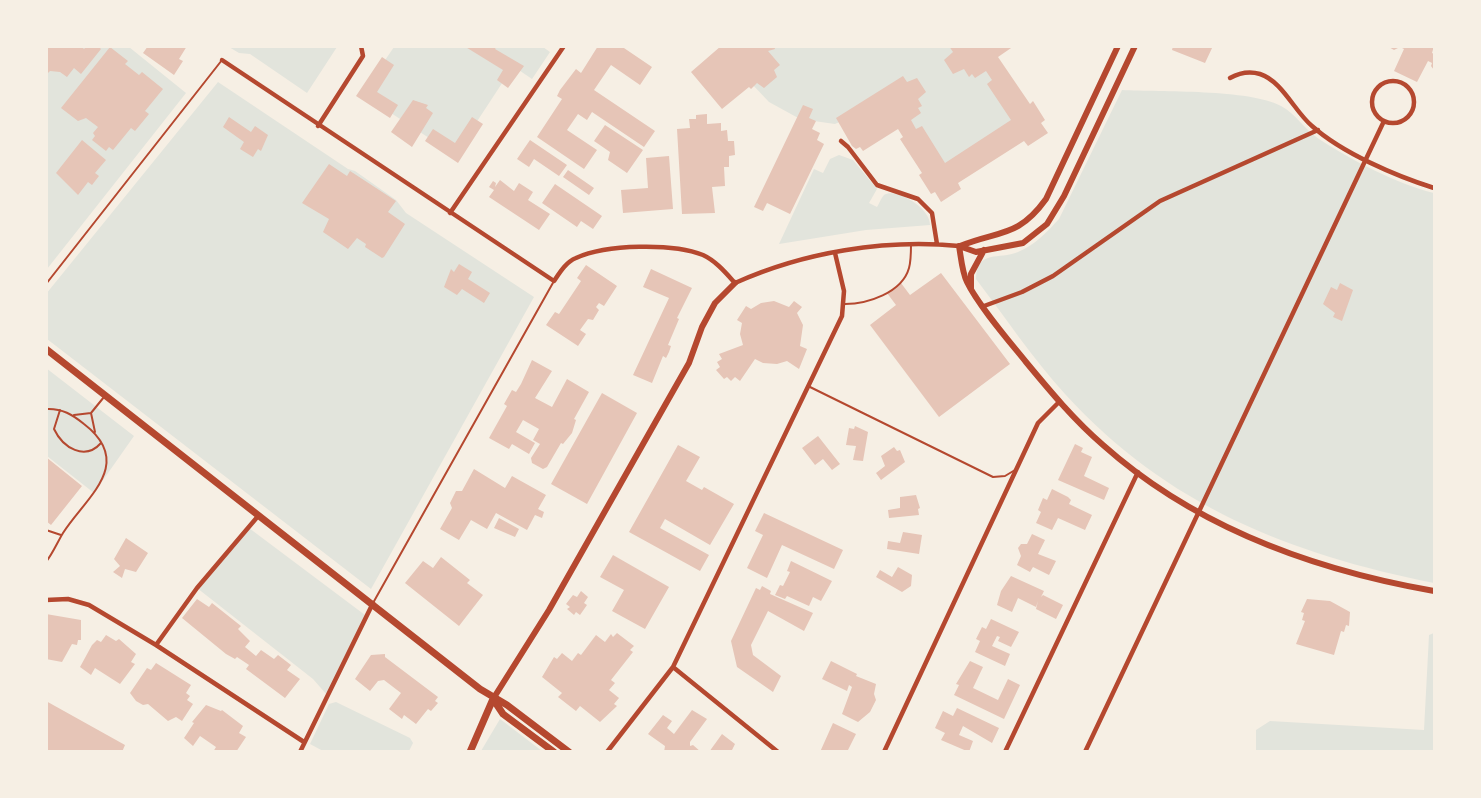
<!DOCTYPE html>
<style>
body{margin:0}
#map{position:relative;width:1481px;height:798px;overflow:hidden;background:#f6efe4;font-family:"Archivo Narrow",sans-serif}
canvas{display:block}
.frame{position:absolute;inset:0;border:48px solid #f6efe4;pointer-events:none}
</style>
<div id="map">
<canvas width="1481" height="798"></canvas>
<div class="frame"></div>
</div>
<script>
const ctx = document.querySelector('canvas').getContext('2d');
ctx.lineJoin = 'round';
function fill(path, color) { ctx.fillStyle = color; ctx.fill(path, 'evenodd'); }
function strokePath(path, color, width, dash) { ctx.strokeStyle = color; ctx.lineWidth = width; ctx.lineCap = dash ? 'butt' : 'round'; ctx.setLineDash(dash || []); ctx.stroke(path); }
fill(new Path2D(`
 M47,47H129L186,93L47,269Z
 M229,47L336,46L337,47L307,93L250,54L239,53Z
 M394,47H479L512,68L455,155L362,94Z
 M485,47H543L550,52L532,79Z
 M746,47H987L1031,118L941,175L890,99L835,124L800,119L769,102L751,83Z
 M218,82L348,169L355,171L396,200L406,213L534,297L371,589L47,339L46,294Z
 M1122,90C1160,92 1250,89 1281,106C1296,114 1305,130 1319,139C1351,160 1397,184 1434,193V583C1290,554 1167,506 1065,394C1033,359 1005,317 976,279C977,249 999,260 1018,252C1035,245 1047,232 1059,219Z
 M839,155L853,160L877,189L869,203L877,207C879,204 881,198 884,195C895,187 931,208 930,225L866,230L779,244L814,169L823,173L830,159Z
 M46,368L134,436L94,493L47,456Z
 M249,528L365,615L327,695L313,679L197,588Z
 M1434,633V751H1256V730L1270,721L1424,730L1429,635Z
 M336,702L410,738L413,743L409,751H323L310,744L329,704Z
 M500,719L542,751H481Z`), '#e2e4dc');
fill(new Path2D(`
 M46,46H81L84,49L87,46H98L101,49L81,74L74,68L67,77L60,72L50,71L46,75Z
 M148,46H187L179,59L183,61L174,75L143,53Z
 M464,46H497L495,49L524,66L508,88L497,80L503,70Z
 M598,46H621L652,67L640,85L611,65L594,90L655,131L644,147L592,112L587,120L578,114L567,130L597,150L584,169L537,137L562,99L557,96L560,90L576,69L581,73Z
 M721,46H774L775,49L768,51L780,65L774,70L777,77L764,88L757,83L751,89L749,87L722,109L691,72Z
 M949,46H1014L998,57L1030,104L1033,101L1045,120L1041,123L1048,133L1028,146L1024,141L958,183L961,189L941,202L935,192L931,194L919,175L922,173L900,139L903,137L898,129L863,151L860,147L856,149L852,146L836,118L903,76L907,82L917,78L926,92L918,99L922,106L918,108L921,113L911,120L916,129L922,126L945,163L1011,120L987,84L992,80L986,71L975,78L972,74L969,77L964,69L953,74L944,60L953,52Z
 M1173,46H1213L1205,63L1172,50Z
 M1387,46H1434L1432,53L1434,54V70L1431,66L1432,63L1428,61L1417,82L1394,71L1404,49L1400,47L1394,50Z
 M110,47L128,61L125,64L139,75L142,72L163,89L145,111L149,114L135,131L131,128L113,150L109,147L106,151L92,140L95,136L93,133L98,127L86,118L78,121L61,108Z
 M382,57L394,65L377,92L398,105L390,118L356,96Z
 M413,100L428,105L426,108L433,113L412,147L391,132Z
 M803,105L813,109L809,118L816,121L812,129L820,133L817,140L824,144L790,214L767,203L763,211L754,207Z
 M707,114V124L721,123V131L727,130L728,141H734L735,155L729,156V167H724L725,186L712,187L715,213L682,214L677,129L690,128L689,119H696V115Z
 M229,117L251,132L255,126L268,135L261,151L258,149L253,157L240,149L244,142L223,127Z
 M472,117L483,124L458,163L425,141L433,129L455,143Z
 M605,125L643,150L627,173L608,160L610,152L594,141Z
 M82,140L106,160L95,173L99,176L92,185L88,182L78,195L56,173Z
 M530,140L567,165L559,176L534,159L529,167L517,159Z
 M669,156L673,209L623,213L621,190L648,188L646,158Z
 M329,164L347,176L350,171L396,201L388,212L405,224L384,257L382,258L365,247L366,244L357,238L348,249L323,232L329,219L302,203Z
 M568,170L594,188L589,195L563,177Z
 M500,180L514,191L519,183L533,192L528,200L550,214L539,230L489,197L494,190L489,187L493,181L496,183L495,187Z
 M555,184L602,216L593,229L581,221L577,227L542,203Z
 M459,264L472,272L468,279L490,293L484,303L462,289L457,295L444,287L451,269L454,272Z
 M586,265L617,286L604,306L599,303L596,307L599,310L593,320L588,319L580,330L586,334L578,346L546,325L555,312L559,314L581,281L577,278Z
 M651,269L692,288L677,318L679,319L668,345L671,346L669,352L666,358L663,356L652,383L633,375L669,298L643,287Z
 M941,273L1010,364L939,417L870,325L896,305L887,293L901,283L910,295Z
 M1340,283L1353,290L1342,321L1333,317L1335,313L1323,304L1331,287L1337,290Z
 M774,301L789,307L794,301L802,307L797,313L803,325L800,346L807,349L799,369L787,361L777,364L763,363L755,359L740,381L735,377L731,381L727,377L724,379L716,370L720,367L717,362L722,359L719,354L743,345L740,334L742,323L737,320L746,306L751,309L761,303Z
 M532,360L552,371L535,398L552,407L567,379L589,392L574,419L576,420L572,433L563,444L561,443L547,467L543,469L532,463L531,458L540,444L533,440L539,429L523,420L516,432L535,443L529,454L512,444L509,449L489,438L507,406L504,404L512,390L516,392L521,384Z
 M602,393L637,413L587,504L551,484Z
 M855,426L868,432L863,461L853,460L856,446L846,445L849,428L854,429Z
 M818,436L840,464L832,470L823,459L815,465L802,448Z
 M1075,444L1083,448L1081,452L1092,457L1084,476L1109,488L1104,500L1058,480Z
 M678,445L700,457L686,481L702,490L704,487L734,504L710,545L665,519L660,528L709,555L700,571L629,532Z
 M894,447L897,451L900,450L905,462L881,480L876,473L885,466L881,456Z
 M46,457L82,486L51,525L46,521Z
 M474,469L505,488L512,476L546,495L538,509L544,512L542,518L535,515L527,530L496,513L487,529L471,520L459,540L440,529L452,508L450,503L456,491H462Z
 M1052,489L1068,497L1071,500L1069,504L1092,515L1085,530L1058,518L1052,530L1036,523L1041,512L1038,510L1043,498L1047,500Z
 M916,495L920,508L918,509L919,515L889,518L888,510L900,508V497Z
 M764,513L843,550L834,569L782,545L767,578L747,568L763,535L755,531Z
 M499,518L519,529L515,537L494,528Z
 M903,532L922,535L919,554L887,549L888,541L900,543Z
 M1032,534L1045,540L1038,554L1056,561L1049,575L1033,567L1030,572L1017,565L1021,556L1018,548L1021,544H1027Z
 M126,538L148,553L136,572L125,569L122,578L113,572L120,566L114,559Z
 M613,555L669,587L645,629L612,611L624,590L600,577Z
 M441,557L470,580L467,583L483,595L459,626L405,583L423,561L433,568Z
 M791,561L832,581L821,601L813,597L809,606L787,596L785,599L775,595L780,585L783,586L790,572L787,571Z
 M898,567L912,575L911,586L902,592L876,577L880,570L892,577Z
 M1011,576L1044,591L1041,597L1043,595L1063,605L1056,619L1036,609L1038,601L1036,607L1018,598L1012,612L997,605L1001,591Z
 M762,586L771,591L770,594L813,613L804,631L768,611L751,645L753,655L781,676L773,692L737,667L731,641L756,588L760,590Z
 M581,591L588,597L584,603L587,605L580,615L576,612L574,615L567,609L570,607L566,604L573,595L577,597Z
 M197,599L209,607L212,603L241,626L238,629L250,641L245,647L256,656L261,650L274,659L278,655L291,665L287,670L300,679L285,698L246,669L249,665L237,657L235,659L226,654L182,618Z
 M1307,599L1330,601L1350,612L1349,626L1346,625L1344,632L1341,631L1334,655L1296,644L1305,621L1302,620L1304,613L1301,612Z
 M46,614L81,620V640H78L77,645L72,644L62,662L46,659Z
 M991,619L1019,632L1011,647L998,641L1000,637L997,636L992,646L1010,654L1005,666L975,652L980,641L976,639L982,627L986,629Z
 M617,633L634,646L630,650L633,652L611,680L615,683L609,690L619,698L614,704L617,706L600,722L580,706L576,711L558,697L562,693L542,677L554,657L557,659L562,653L572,661L578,653L581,655L596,635L605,642L611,634L613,637Z
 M106,635L116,641L119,639L136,654L131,662L135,664L120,684L95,668L91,675L80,667L92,645L97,640L101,642Z
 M385,654V657L438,697L435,701L438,703L431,711L428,709L416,724L404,715L402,719L389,709L401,693L384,680L378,681L370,691L355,679L371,655Z
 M831,661L857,674L856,676L876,684L874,694L876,700L870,712L858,722L842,714L852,687L849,685L847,691L822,679Z
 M970,661L983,667L973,688L998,700L1008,679L1020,685L1004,719L954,695L959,685L956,684Z
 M156,663L191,685L186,693L190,696L187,700L193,704L182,721L176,717L168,721L148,704L143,705L136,701L130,693L147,668L151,670Z
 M46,701L125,745L122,752H46Z
 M206,705L221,711L222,710L243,726L239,733L246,737L236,752H213L216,747L200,736L193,746L184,738L194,723L192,722Z
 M957,708L999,728L992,743L963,726L959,735L973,741L969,752L941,740L945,733L935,728L943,711L953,716Z
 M692,710L707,719L690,742V746L693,745L701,752H664L665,746L648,734L663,715L672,721L667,728L674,734Z
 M833,723L856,734L847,752H820Z
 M722,734L735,744L732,750L709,752Z`), '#e6c5b7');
strokePath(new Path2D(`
 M46,284L222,60
 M845,304C867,304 902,293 909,268C911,261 911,252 911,244
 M810,387L993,477L1005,476L1015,470
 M46,409C62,408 73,415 84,424C136,464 85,498 63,533C57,543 53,553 46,562
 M60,410L54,429C63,448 85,461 101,443
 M74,415L91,413
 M95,432L91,413L104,397
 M46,530L61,535
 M373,603L554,281`), '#b5482f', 2);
strokePath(new Path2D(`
 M222,60L554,281C560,272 566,262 576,258C606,244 673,243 703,255C716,261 726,273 735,283C804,252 884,239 959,246
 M1230,78C1239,73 1250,71 1260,74C1282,81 1295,112 1312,126C1342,153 1396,176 1434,188
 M1372 102a21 21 0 1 1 42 0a21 21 0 1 1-42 0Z
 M318,126L363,56L361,46
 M841,141L848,147L877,185L918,199L932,213L937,244
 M450,213L564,46
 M984,306L1022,292L1053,276L1160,201L1318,130
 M46,600L68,599L89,605L156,645L304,742
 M156,645L197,588L259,515
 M673,667L778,752
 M300,752L373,603
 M607,752L673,667L842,316L844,291L835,253
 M884,752L1038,423L1059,402
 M1005,752L1138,472
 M1085,752L1384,121`), '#b5482f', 4.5);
strokePath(new Path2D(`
 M959,246C961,257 962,272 967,282C978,305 1009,341 1026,362C1050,391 1074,420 1103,445C1195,527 1314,570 1434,591
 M959,246L976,252L1023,243L1047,224L1064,196L1135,46
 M960,246C999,230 1018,238 1046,199L1118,46
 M971,288V274L984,250
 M493,699L549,610L664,407L689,363L702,327L715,303L735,283`), '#b5482f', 6);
strokePath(new Path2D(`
 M46,349L480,689L507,705L569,752
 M493,699L503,714L554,752
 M470,752L493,699`), '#b5482f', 7);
</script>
